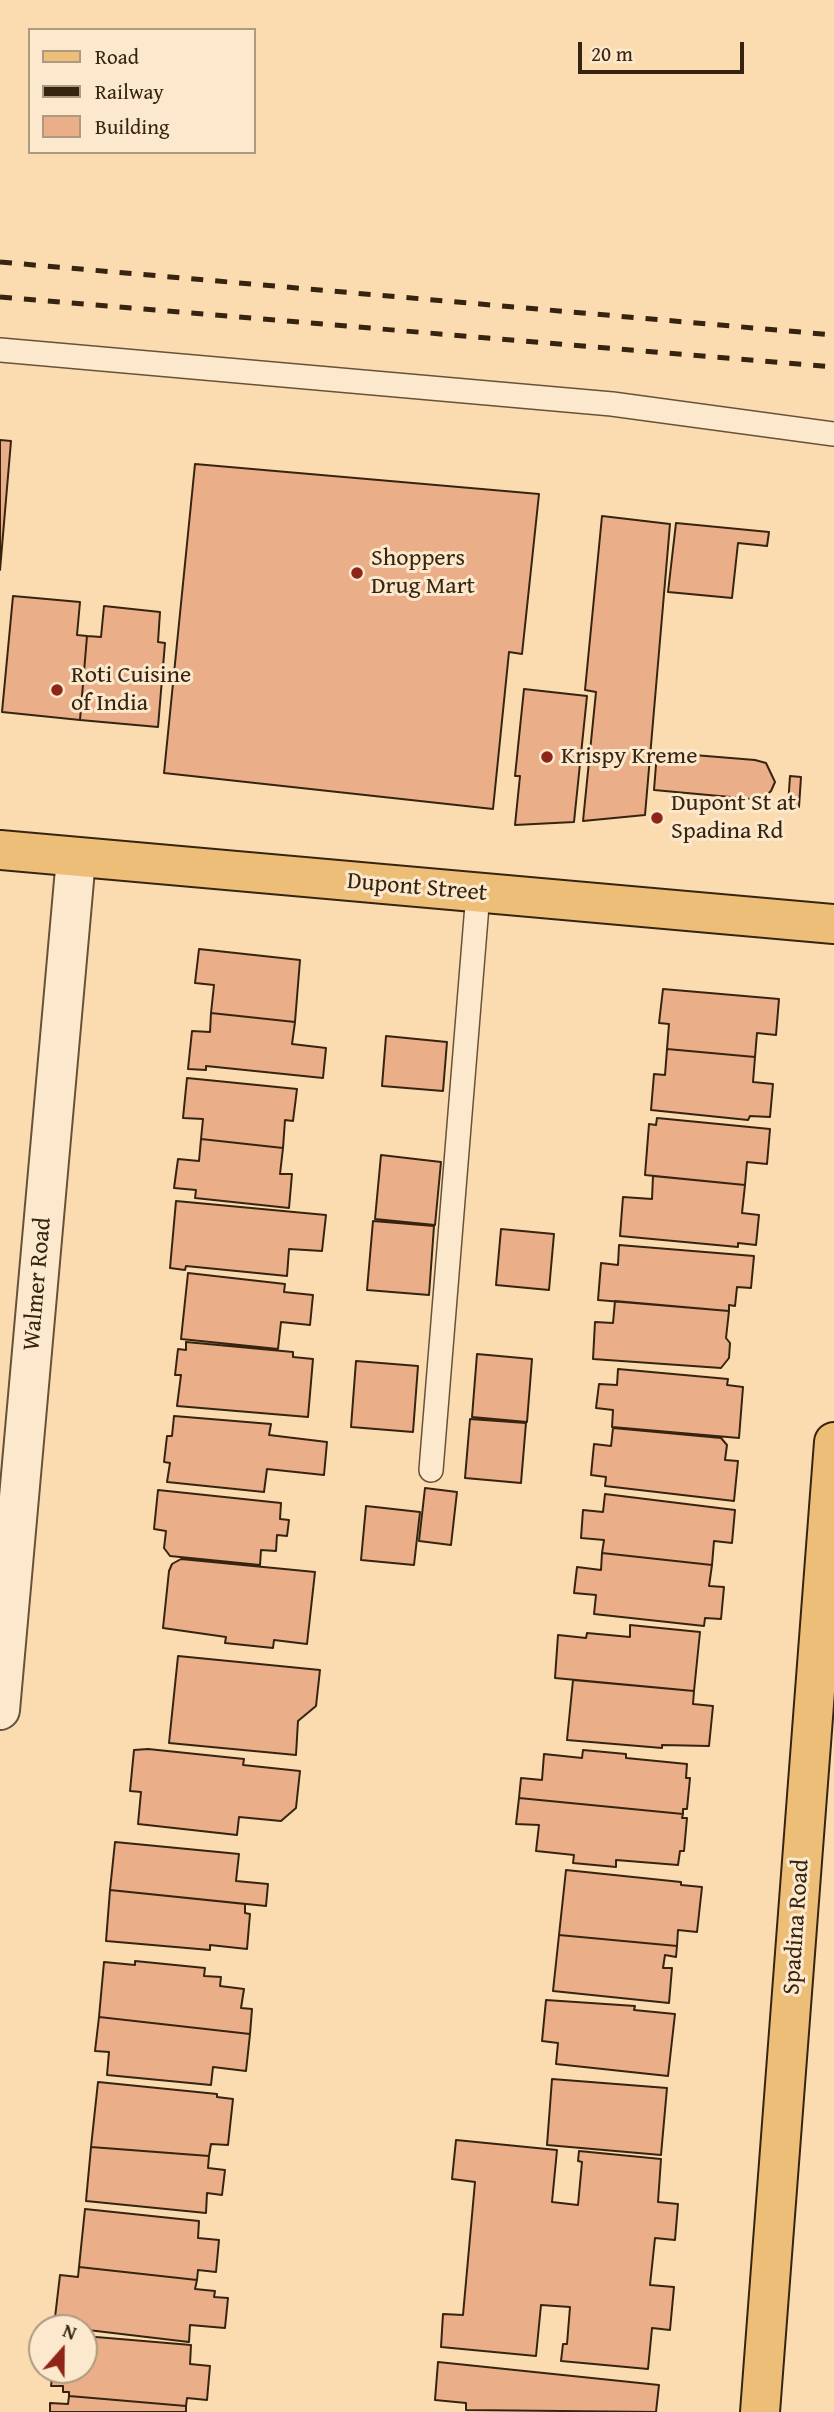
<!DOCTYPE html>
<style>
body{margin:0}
#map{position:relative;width:834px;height:2412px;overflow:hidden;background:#fadcb0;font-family:"Gentium Book Plus",serif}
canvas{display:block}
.legend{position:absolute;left:28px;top:28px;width:228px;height:126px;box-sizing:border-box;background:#fce8cc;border:2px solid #ad9a81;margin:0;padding:9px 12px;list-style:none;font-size:21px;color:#362411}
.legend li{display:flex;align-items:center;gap:14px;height:35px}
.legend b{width:35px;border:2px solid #ad9a81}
.north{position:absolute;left:28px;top:2314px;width:70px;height:70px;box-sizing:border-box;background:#fce8cc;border:2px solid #ad9a81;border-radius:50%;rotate:21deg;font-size:19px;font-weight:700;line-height:28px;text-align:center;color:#362411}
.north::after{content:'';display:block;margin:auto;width:24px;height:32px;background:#8f2418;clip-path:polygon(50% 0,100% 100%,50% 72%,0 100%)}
.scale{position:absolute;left:578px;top:42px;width:166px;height:32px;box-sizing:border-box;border:4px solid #362411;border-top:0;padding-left:9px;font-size:21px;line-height:24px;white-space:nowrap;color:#362411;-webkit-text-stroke:5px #fce8cc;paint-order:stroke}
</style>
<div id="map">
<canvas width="834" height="2412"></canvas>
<ul class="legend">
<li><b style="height:9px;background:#edbe78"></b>Road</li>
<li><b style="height:9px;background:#362411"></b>Railway</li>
<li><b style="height:19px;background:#eaae89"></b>Building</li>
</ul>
<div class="north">N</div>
<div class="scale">20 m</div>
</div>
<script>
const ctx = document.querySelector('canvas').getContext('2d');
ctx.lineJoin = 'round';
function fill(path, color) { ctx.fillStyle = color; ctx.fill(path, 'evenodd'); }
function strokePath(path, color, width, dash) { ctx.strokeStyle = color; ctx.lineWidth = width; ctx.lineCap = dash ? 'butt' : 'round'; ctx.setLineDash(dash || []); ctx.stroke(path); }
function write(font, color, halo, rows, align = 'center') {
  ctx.font = font + ' "Gentium Book Plus",serif'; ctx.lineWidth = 6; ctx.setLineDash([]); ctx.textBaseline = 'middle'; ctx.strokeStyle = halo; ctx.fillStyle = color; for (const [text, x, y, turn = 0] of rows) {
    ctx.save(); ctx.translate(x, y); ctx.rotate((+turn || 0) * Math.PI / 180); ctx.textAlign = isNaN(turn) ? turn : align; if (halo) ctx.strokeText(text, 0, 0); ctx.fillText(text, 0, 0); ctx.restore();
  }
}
const building = new Path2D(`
 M0,440L11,441L0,570Z
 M195,464L539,494L522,654L509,652L493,809L164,773Z
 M602,516L670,524L645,815L583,821L596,692L585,690Z
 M676,523L769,532L767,546L738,543L732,598L668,592Z
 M13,596L80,602L77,635L87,636L80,720L2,712Z
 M104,606L160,612L158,642L165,643L158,727L80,720L87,636L101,637Z
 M524,689L587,696L574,822L515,825L520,776H515Z
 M657,752L755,760L766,763L775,782L771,791L763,798L752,799L654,790Z
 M790,776L801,777L799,807L788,806Z
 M199,949L300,960L295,1022L211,1013L214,985L195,983Z
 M663,989L779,999L776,1035L757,1033L755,1057L667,1049L669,1024L659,1023Z
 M211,1013L295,1022L292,1044L326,1048L323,1078L206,1066V1070L188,1069L192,1031L210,1032Z
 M386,1036L447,1042L443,1091L382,1086Z
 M667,1049L755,1057L753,1082L773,1084L770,1117L750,1116L748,1120L651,1110L654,1074L665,1075Z
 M187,1078L297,1089L293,1121L285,1120L283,1148L201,1139L203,1119L183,1118Z
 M657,1118L770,1129L767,1164L747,1162L745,1185L645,1175L649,1124L656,1125Z
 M201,1139L283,1148L280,1174H292L289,1208L195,1198L196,1190L174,1188L178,1159L199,1161Z
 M381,1155L441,1162L435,1225L375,1219Z
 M653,1176L745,1185L742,1213L759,1215L756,1245L738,1243V1247L620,1236L623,1197L652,1199Z
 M176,1201L326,1215L322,1251L289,1249L287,1276L186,1266L185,1270L170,1268Z
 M373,1221L434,1226L429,1295L367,1290Z
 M501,1229L554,1234L549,1290L496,1285Z
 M619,1245L754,1256L751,1288L737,1287L735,1306L729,1305V1311L598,1300L601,1263L618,1265Z
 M188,1273L285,1284L284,1292L313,1295L310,1325L281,1322L278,1349L181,1339Z
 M615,1301L729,1311L726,1338L730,1343L729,1358L721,1368L593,1359L595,1322L613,1323Z
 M186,1342L293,1352V1357L313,1359L308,1417L177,1406L181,1375H175L178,1349L186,1350Z
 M477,1354L532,1359L527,1422L472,1417Z
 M356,1361L418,1366L413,1432L351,1427Z
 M618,1369L728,1379L727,1385L743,1387L739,1438L612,1427L613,1410L596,1408L599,1384L617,1385Z
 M174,1416L271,1424L269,1435L327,1442L324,1475L267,1469L264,1492L167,1482L170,1463L164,1462L167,1436H172Z
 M470,1419L526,1423L521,1483L465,1478Z
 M613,1428L721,1438L727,1445L725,1460L738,1461L734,1501L605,1486L606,1477L591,1475L594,1444L611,1446Z
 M425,1488L457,1492L451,1545L419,1541Z
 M158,1490L281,1503L280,1519L289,1520L287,1536L277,1535L276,1551L261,1550L260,1565L170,1556L164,1548L166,1531L154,1529Z
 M605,1494L735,1510L732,1543L714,1541L712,1565L602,1553L604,1540L581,1538L583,1510L603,1512Z
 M366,1506L420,1512L414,1565L361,1560Z
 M602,1553L712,1565L709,1586L724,1587L721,1619L705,1618L704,1626L594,1614L596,1595L574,1593L577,1567L601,1570Z
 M181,1559L315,1572L307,1644L274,1640L273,1648L225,1643L226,1637L163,1628L169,1571L172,1564Z
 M630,1625L700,1632L694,1691L555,1678L558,1635L586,1638L587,1633L630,1637Z
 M178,1656L320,1670L316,1706L298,1721L296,1755L169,1743Z
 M573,1680L694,1691L693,1704L713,1706L709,1746L662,1745V1748L567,1740Z
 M148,1749L244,1759L243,1765L300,1771L296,1808L281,1821L239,1817L237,1835L138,1824L141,1792L130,1791L134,1750Z
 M583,1750L626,1754V1758L687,1764L686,1778H690L687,1809H683V1814L519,1798L521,1778L542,1780L544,1754L582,1758Z
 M519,1798L683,1814L682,1818H687L684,1851H680L678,1865L616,1860V1867L573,1863L574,1855L536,1851L539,1825L516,1824Z
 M115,1842L239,1854L236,1881L268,1884L266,1906L110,1890Z
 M566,1870L681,1882V1885L702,1887L697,1932L678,1930L677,1946L559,1935Z
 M110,1890L245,1904V1913L250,1914L247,1949L210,1945V1950L106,1941Z
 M559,1935L677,1946L676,1957L665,1955L663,1968H672L669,2003L553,1991Z
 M135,1961L205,1968L204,1976L221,1977L220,1986L244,1989L241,2008L252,2009L250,2034L99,2017L104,1962L135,1965Z
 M546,2000L635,2006L634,2010L675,2014L668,2076L556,2064L558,2043L542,2041Z
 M99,2017L250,2034L246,2071L213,2067L211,2085L107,2075L109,2052L95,2051Z
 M552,2079L667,2088L661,2155L547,2145Z
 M98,2082L217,2094V2097L233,2099L228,2145L211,2144L209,2156L91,2147Z
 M456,2140L557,2150L552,2202L578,2205L582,2162L578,2161L579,2151L661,2159L658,2202L678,2204L675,2240L655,2238L650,2285L674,2287L670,2330L652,2328L648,2369L561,2361L563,2344H567L570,2307L541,2305L536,2356L441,2347L443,2314L463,2315L475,2182L452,2179Z
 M91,2147L209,2156L208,2168L225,2170L222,2195L207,2193L206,2213L86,2201Z
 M85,2209L199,2221L198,2238L219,2240L216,2272L198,2270L197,2280L79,2267Z
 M79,2267L197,2280L195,2289L215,2291L214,2297L228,2298L225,2328L190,2325L189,2342L54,2326L60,2275L78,2277Z
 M84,2336L191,2345L190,2364L210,2366L207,2400L187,2398L186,2406L69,2396V2392H63V2386H51L53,2370H84Z
 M438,2362L659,2385L656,2412L466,2410V2403L435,2400Z
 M69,2396L186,2406V2412H50V2403L68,2404Z`);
fill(building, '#eaae89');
strokePath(building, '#362411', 2);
const lane = new Path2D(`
 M0,350L612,404L834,434
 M431,1470L478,893`);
const street = new Path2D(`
 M0,1710L76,858`);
const primary = new Path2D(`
 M0,850L834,924
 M760,2412L834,1442`);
strokePath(lane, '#675239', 26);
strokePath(street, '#675239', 42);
strokePath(primary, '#362411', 42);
strokePath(lane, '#fce8cc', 23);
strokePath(street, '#fce8cc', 38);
strokePath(primary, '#edbe78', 38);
strokePath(new Path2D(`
 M0,262L834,335
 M0,297L834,367`), '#362411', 5, [12, 12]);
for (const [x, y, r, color] of [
 [357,573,7,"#8f2418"],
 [57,690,7,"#8f2418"],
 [547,757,7,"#8f2418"],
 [657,818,7,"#8f2418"]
]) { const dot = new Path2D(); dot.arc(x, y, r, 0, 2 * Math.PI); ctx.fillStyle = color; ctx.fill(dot); strokePath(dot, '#fce8cc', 2.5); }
write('24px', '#362411', '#fce8cc', [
 ["Shoppers",371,559],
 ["Drug Mart",371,587],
 ["Roti Cuisine",71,676],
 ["of India",71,704],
 ["Krispy Kreme",561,757],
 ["Dupont St at",671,804],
 ["Spadina Rd",671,832]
], 'left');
write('24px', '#362411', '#fce8cc', [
 ["Dupont Street",417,888,5],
 ["Walmer Road",38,1284,-85],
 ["Spadina Road",797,1927,-86]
]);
</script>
